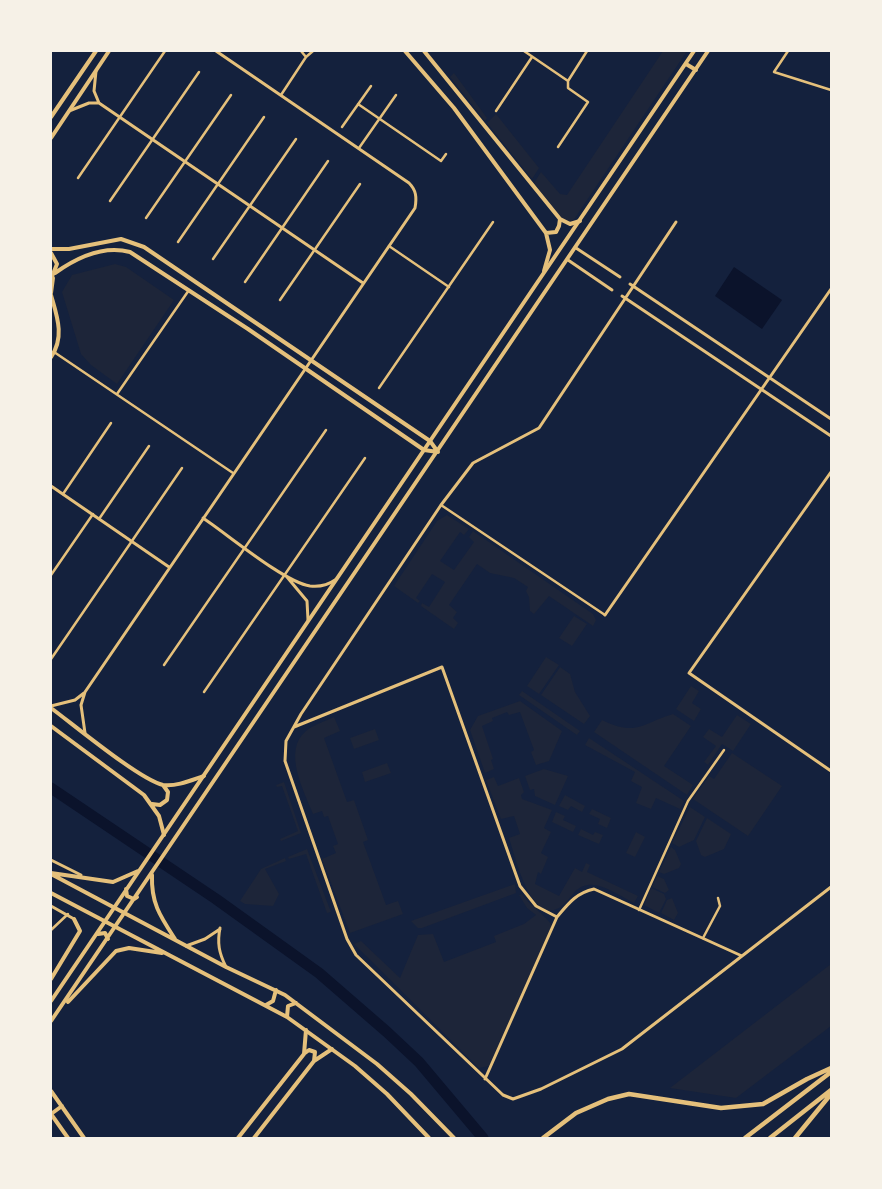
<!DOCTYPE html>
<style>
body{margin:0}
#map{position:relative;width:882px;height:1189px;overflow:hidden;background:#14213d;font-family:Inter,sans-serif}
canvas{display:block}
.frame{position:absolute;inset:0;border:52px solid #f6f1e7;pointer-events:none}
</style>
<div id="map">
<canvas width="882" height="1189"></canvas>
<div class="frame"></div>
</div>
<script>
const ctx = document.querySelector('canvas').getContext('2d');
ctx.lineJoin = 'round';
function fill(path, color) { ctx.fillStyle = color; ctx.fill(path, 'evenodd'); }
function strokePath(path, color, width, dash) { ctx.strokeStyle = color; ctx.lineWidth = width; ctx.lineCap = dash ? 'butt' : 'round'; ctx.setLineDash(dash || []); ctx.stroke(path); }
fill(new Path2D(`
 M663,51H687L575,218L571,222L564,221L534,183L541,172L560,194L567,195Z
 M454,73L487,118L485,121L450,77Z
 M496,114L539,168L532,179L487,123Z
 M115,264L126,267L174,300L117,384L91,365L81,354L62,292L72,275Z
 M447,515L469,529L464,535L460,532L440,561L454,570L474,542L469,537L473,531L593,614L596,620L593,626L549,596L534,614L530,611L529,597L526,591L528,587L514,578L490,573L477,564L449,605L457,612L453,618L458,623L454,629L421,606L422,603L429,607L445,582L432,574L416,598L420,601L418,603L394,586L437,521Z
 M574,616L587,624L572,646L559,638Z
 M546,657L559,665L539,694L527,686Z
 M560,667L570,674L575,692L590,716L584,724L541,695Z
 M691,686L699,691L692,703L701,709L694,721L676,709Z
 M522,691L580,731L577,735L519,695Z
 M520,701L562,731L549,761L536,765L531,752L534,750L520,712L509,715L507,712L492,718L493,721L482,726L493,759L491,760L494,769L485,773L470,730L478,716Z
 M673,714L691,726L664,766L693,785L687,795L594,732L602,720C636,737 643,723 673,714Z
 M737,715L751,724L733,751L722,744L708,765L704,762L716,746L703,737L709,729L722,737Z
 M334,717L340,731L324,738L347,802L354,800L368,840L363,842L386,905L398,901L403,914L350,933L322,859L336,853L333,846L338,844L328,816L324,817L322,811L313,814C304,791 282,751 306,731C313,725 326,721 334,717Z
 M375,729L379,740L354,749L350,738Z
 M589,738L684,801L680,809L656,798L651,809L636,803L642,787L631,781L635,772L585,745Z
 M732,753L782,786L748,836L693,799L709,776L714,779Z
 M387,763L391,773L365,782L362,772Z
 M544,769L568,776L555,805L535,796L534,789L530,790L525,776Z
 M494,777L498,786L519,778L524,792L521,795L522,799L552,810L544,828L551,832L541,853L548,857L541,874L538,872L535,884L559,896L575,868L582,872L586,863L590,865L587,872L638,896L634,903C622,897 602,883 588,885C573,887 571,901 559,908C530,924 515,855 509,838L520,834L514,816L501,819L486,780Z
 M284,782L301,833L281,841L280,839L298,831L282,786L277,787L276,785Z
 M565,795L585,806L582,812L571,806L568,810L559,806Z
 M690,807L705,817L694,840L679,847L672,843Z
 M592,809L611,818L607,828L598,824L600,819L589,814Z
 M556,812L565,816L563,820L576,826L573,832L552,822Z
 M707,818L731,834L724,849L705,857L701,855L696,841Z
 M581,829L593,835L595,832L603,835L599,844L578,835Z
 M636,832L645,837L635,857L626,853Z
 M671,847L675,850L681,864L679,868L664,874L659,872Z
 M307,849L331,912L327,913L306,854L289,859L288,857Z
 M285,858L286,861L265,869L279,894L273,906L245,904L240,901L261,869Z
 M657,876L664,879L669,890L665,893L652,887Z
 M515,884L516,893L422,928H418L411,921Z
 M651,888L664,894L666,899L659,913L644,905Z
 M522,894C530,906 547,916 552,926L489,1066L479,1068L354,944L361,941L400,978L418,935L433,934L444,962L496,942L494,936L524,924L536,915L527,908L519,895Z
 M672,898L678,913L674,920L661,913L667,900Z
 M831,964V1026L736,1098L670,1088Z`), '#1d2539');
fill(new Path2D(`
 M734,267L782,300L762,329L715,296Z`), '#0b132b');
strokePath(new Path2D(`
 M51,788L216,899L319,973L387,1032L419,1062L483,1138`), '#0b132b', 11);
strokePath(new Path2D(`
 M301,51L306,57
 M524,51L568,81
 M788,51L774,72L831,90
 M568,81L587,51
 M281,95L306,57L313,51
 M358,104L441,161L446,154
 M496,111L532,57
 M342,127L371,86
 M558,147L588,102L568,88V81
 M359,148L396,95
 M78,178L165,51
 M110,201L199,72
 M146,218L231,95
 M178,242L264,117
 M389,246L449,287
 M213,259L296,139
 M245,282L328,161
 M280,300L360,184
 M54,352L233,473
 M379,388L493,222
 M117,394L189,290
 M63,494L111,423
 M441,505L605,615
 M99,519L149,446
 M51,575L93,514
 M51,659L182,468
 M164,665L326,430
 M204,692L365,458
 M639,910L688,801L724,750
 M51,930L68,914
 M703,938L720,906L718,898`), '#e5c07b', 2.5);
strokePath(new Path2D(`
 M96,71L94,91L99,103L363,283
 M69,111L89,103H99
 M676,222L539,428L473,463L441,505L301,714L286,741L285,761L347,939L356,955L503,1095L513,1099L541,1089L622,1049L831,887
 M576,248L620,277
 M568,260L612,290
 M630,284L831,419
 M622,296L831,436
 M831,472L689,673L831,771
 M51,486L169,567
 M203,518C227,534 284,582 310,586C319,587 328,585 335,580
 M287,577L307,601L308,620
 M605,615L831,289
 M51,706L75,700L84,693
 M294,727L442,667L520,886L536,906L557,917
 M85,733L81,705L85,692L415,208C417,197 416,190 409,183L216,51
 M51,860L81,875
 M51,906L74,919
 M220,928C217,943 219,953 226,967
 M186,946L205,939L220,929
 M485,1079L557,917C568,904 576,893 594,889L742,956`), '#e5c07b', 3);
strokePath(new Path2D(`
 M405,51L454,108L546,233L550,250L544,271
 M424,51L560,219L570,224L580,221
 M686,64L696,70
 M51,117L96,51
 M51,138L109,51
 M546,233L556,232L559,226L560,219
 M51,249H69L121,239L144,247L430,441L438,452
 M51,253L57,264L51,279
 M55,273C76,258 104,245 130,252L248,329L424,450L438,452
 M51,293L53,278
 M51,295C57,316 65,337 51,357
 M51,708C74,725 140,780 163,785C176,787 192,780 204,776
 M51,726L144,795L159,816L164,835
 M152,804L160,805L167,800L168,792L163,785
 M51,979L80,931L74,919
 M305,1053L309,1050L315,1052L314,1061
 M51,1091L84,1138
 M51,1114L68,1138
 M51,1114L62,1106
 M238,1138L304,1054L306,1030
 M254,1138L314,1061L332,1049`), '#e5c07b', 4);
strokePath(new Path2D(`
 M51,873L113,882L138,871
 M51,874L226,967L285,995L377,1064L411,1094L454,1138
 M152,875C151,903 160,916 175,939
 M126,889L127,896L134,899L137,897
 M51,893L287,1017L355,1066L387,1094L429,1138
 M98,934L105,933L108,939
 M51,1001L694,51
 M68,1002L116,951L129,948L162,953
 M266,1005L273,1001L276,990
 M287,1017L288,1006L296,1003
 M51,1021L708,51`), '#e5c07b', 4);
strokePath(new Path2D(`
 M543,1138L576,1113L608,1099L629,1094L721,1108L763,1104L807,1079L831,1068
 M745,1138L831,1072
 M770,1138L831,1090
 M795,1138L831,1094`), '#e5c07b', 4.5);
</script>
